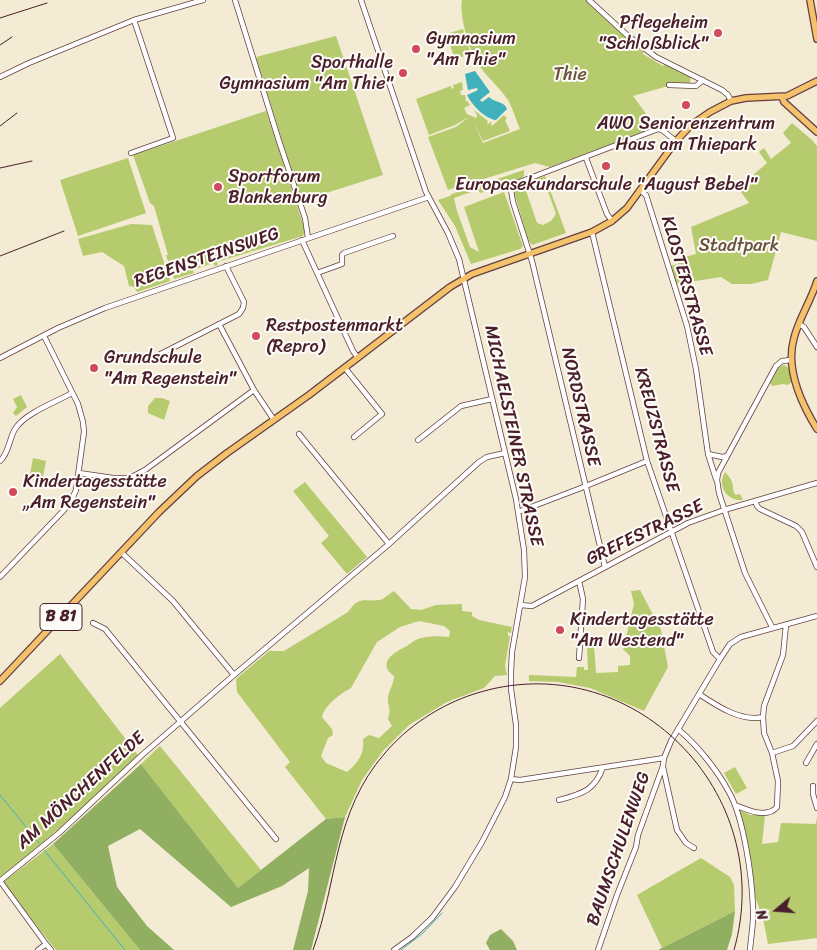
<!DOCTYPE html>
<meta charset="utf-8">
<style>
body{margin:0}
#map{position:relative;width:817px;height:950px;overflow:hidden;background:#f3ebd4;font-family:Sriracha,sans-serif}
canvas{display:block}
.north{position:absolute;left:752px;top:885px;width:50px;height:50px;-webkit-text-stroke:4px #fdfcf7;paint-order:stroke;rotate:252deg;font-size:14px;font-weight:700;line-height:20px;text-align:center;color:#4a1f2b}
.north::after{content:'';display:block;margin:auto;width:18px;height:22px;background:#4a1f2b;clip-path:polygon(50% 0,100% 100%,50% 72%,0 100%)}
</style>
<div id="map">
<canvas width="817" height="950"></canvas>
<div class="north">N</div>
</div>
<script>
const ctx = document.querySelector('canvas').getContext('2d');
ctx.lineJoin = 'round';
function fill(path, color) { ctx.fillStyle = color; ctx.fill(path, 'evenodd'); }
function strokePath(path, color, width, dash) { ctx.strokeStyle = color; ctx.lineWidth = width; ctx.lineCap = dash ? 'butt' : 'round'; ctx.setLineDash(dash || []); ctx.stroke(path); }
function write(font, color, halo, rows, align = 'center') {
  ctx.font = font + ' Sriracha,sans-serif'; ctx.lineWidth = 4; ctx.setLineDash([]); ctx.textBaseline = 'middle'; ctx.strokeStyle = halo; ctx.fillStyle = color; for (const [text, x, y, turn = 0] of rows) {
    ctx.save(); ctx.translate(x, y); ctx.rotate((+turn || 0) * Math.PI / 180); ctx.textAlign = isNaN(turn) ? turn : align; if (halo) ctx.strokeText(text, 0, 0); ctx.fillText(text, 0, 0); ctx.restore();
  }
}
fill(new Path2D(`
 M462,0H586L604,17L644,51L643,54L663,66L665,64L691,77L690,83H669L668,86L633,96L656,127L550,167L535,163L448,190L428,137L456,127L469,117L455,125L429,135L416,99L451,86L452,89L454,88L453,85L462,82L463,90L460,91L461,95H465L466,100L464,101H467L470,105L464,108L467,114L476,118L477,115L474,110L488,121L487,125L490,122L492,123L491,124L492,126L504,115L507,118L505,120L510,131L483,141L473,121L483,143L520,129C516,120 513,109 508,100C500,88 489,79 480,67C470,53 459,17 462,0Z
 M463,29L471,54L455,59L446,34Z
 M336,36L383,175L301,201L256,57Z
 M266,111L284,163V170L286,172L305,230L303,236L217,262L218,265L215,266L213,263L193,270L194,273L174,279L166,255H168L154,206L150,203L133,155Z
 M792,123L812,140L817,146V241L781,232L768,280L751,284H732L721,277L676,284L670,266L678,264L681,258L696,254L691,227L749,203L738,188L767,163L759,152L764,148L771,159L791,143L783,133Z
 M128,158L146,213L78,236L60,180Z
 M524,170V176L518,181L481,193L477,190L454,198L457,211L470,247L479,252L464,207L504,192L523,246L520,249L471,264L455,226L438,200L450,196L452,194Z
 M545,176L566,233L532,245L528,240L514,192L518,187L524,185L537,223L543,225L551,221L556,214L546,186L541,188L537,179Z
 M131,224L152,225L170,281L137,292L134,287L129,286L124,266L102,252L83,256L78,239Z
 M784,365L789,368L793,381L788,385L783,384L772,386L770,383L779,367Z
 M21,395L27,407L16,416L13,413L17,407L13,399Z
 M155,398H162L170,401L164,420L148,413V406Z
 M33,458L46,461L42,482L29,479Z
 M725,472C734,482 732,482 734,493L736,495L740,494L743,500C726,501 717,486 725,472Z
 M305,482L367,557L347,574L321,543L329,536L293,491Z
 M640,590L661,630L668,667L644,711L590,688L558,682L529,681V675L576,677L577,667H584V670H588L587,645H594L596,673L618,672V666L630,665V656L623,649L634,604L631,591Z
 M394,591L411,609L421,610L436,605L462,604V611L472,612V616L479,620L512,627L511,633L508,632V636H510L505,666L507,675L495,676L484,688L447,702L409,725L383,751L362,780L345,817L326,819L285,767L290,762L237,692L236,679L269,651H284L348,612C360,595 363,602 380,600C384,599 389,594 394,591ZM419,621L444,626L450,631L449,637C440,636 430,636 421,638C416,639 411,643 407,646C394,652 376,663 394,676C394,684 389,690 388,697C387,706 392,707 388,719L392,726L379,738L369,735L363,739C365,753 358,763 347,772L326,763L321,756L328,738L333,735L332,729L322,717C324,706 341,693 351,688L377,642L400,627Z
 M60,654L138,755L75,815L0,879V708Z
 M160,746L261,870L238,888L141,764Z
 M735,767L747,788L736,794L724,773Z
 M740,810L750,815H765L762,844L778,842L781,823L816,824L817,817V938L768,944L763,918L755,897L748,852L738,811Z
 M53,844L140,950H56L2,883Z
 M701,858L730,877L734,885L735,911L662,948L637,895Z`), '#b6cb6e');
fill(new Path2D(`
 M141,764L238,888L326,819L345,817L311,950H293L308,891L309,868L282,886L231,907L140,829L108,846L117,887L147,926L174,950H140L53,844Z
 M735,911L732,934L727,950H658Z
 M501,929L513,941L517,950H490L486,943L490,935Z`), '#90af61');
fill(new Path2D(`
 M475,71L490,92L480,100L482,102L489,97C495,103 504,101 507,109L496,120C485,119 471,104 467,95L478,90L477,88L468,90L465,74Z`), '#40b0bc');
strokePath(new Path2D(`
 M0,795L39,843
 M44,850L125,950
 M401,950L423,933L442,913`), '#40b0bc', 1);
const minor = new Path2D(`
 M235,0L279,141L305,218L308,238
 M361,0L426,192L448,233L459,259L516,499L524,550L525,577L512,652L511,672V689L516,725V747L511,779L505,797L482,842L455,887L432,918L412,937L394,950
 M589,0L628,36L656,57L722,90L728,95L731,101
 M0,77L29,63L134,20L203,0
 M669,85L696,86L703,80
 M131,153L173,138L134,20
 M586,158L607,214L612,221
 M640,190L646,195L687,326L696,369L708,454L716,479
 M592,232L647,461L713,652L720,659
 M302,240L335,312L353,351L358,358
 M317,273L342,264V255L344,253L393,236
 M219,324L254,390L274,420
 M799,324L804,327L817,347
 M0,358L58,328L105,308L429,197
 M147,361L239,314L243,308L244,302L226,266
 M345,368L382,414L354,437
 M299,434L389,544
 M418,440L461,406L492,399
 M708,454L722,457L727,456
 M0,461C9,453 9,439 15,429C25,413 56,402 72,393
 M79,473L113,478H130L145,470L254,390
 M755,501L757,506L760,509L796,526L802,532L817,567
 M518,512L581,488L647,461
 M122,553L173,601L234,675L389,544L479,462L487,457L505,453
 M605,567L532,261L513,202L511,190L517,183L658,129L662,130L676,141
 M0,577L64,510L72,499L76,490L84,432L83,422L78,404L44,336
 M579,581L583,599L579,658
 M520,605L532,606L688,523L724,510L817,483
 M93,623L105,629L276,839
 M772,627L745,573L719,493L717,480L718,473L776,366L782,361L791,360
 M699,694C717,706 741,722 763,717
 M679,730C698,746 717,770 729,792C744,819 752,877 753,908C754,922 751,936 750,950
 M772,753L793,746L817,721
 M806,763L817,744
 M663,767L677,830L686,843L694,848
 M511,779L520,780L664,758
 M813,786V794L817,808
 M559,800C581,794 595,791 603,767
 M735,805C747,810 767,819 777,807L778,781L772,753L764,733L763,717L764,706L783,655L786,625
 M0,881L59,833L142,755L234,675
 M0,881L46,944L38,950
 M46,944L51,950
 M598,950L617,895L636,847L638,835L663,766L664,758L671,741L720,659L730,644L741,637L817,616`);
const major = new Path2D(`
 M810,0L817,39
 M782,97L784,102L817,132
 M817,281C811,301 799,318 794,338C785,369 801,403 817,429
 M0,681L159,512L197,476L227,453L309,395L450,287L472,274L592,232L612,221L627,208L676,141L691,125L710,112L731,101L746,98L787,96L817,81`);
strokePath(minor, '#633e44', 6);
strokePath(major, '#633e44', 8);
strokePath(minor, '#fff', 4.5);
strokePath(major, '#f3c26a', 5.5);
strokePath(new Path2D(`
 M0,18L47,3
 M0,45L12,37
 M0,126L17,113
 M0,168L32,161
 M0,256L64,231
 M313,950C338,881 333,813 385,753C408,726 440,705 474,694C631,643 779,793 734,950`), '#4a1f2b', 1);
for (const [x, y, r, color] of [
 [718,33,5,"#d1495b"],
 [416,49,5,"#d1495b"],
 [403,73,5,"#d1495b"],
 [686,105,5,"#d1495b"],
 [606,166,5,"#d1495b"],
 [218,187,5,"#d1495b"],
 [256,336,5,"#d1495b"],
 [94,368,5,"#d1495b"],
 [13,492,5,"#d1495b"],
 [560,630,5,"#d1495b"]
]) { const dot = new Path2D(); dot.arc(x, y, r, 0, 2 * Math.PI); ctx.fillStyle = color; ctx.fill(dot); strokePath(dot, '#fdfcf7', 2); }
for (const [x, y, w] of [
 [61,617,42]
]) { const box = new Path2D(); box.roundRect(x - w / 2, y - 13.5, w, 27, 4); ctx.fillStyle = '#fdfcf7'; ctx.fill(box); strokePath(box, '#4a1f2b', 1); }
write('bold 16px', '#4a1f2b', null, [
 ["B 81",61,617]
]);
write('18px', '#4a1f2b', '#fdfcf7', [
 ["Pflegeheim",708,23,"right"],
 ["\"Schloßblick\"",708,44,"right"],
 ["Gymnasium",426,39],
 ["\"Am Thie\"",426,60],
 ["Sporthalle",393,63,"right"],
 ["Gymnasium \"Am Thie\"",393,84,"right"],
 ["AWO Seniorenzentrum",686,124,"center"],
 ["Haus am Thiepark",686,145,"center"],
 ["Sportforum",228,177],
 ["Blankenburg",228,198],
 ["Europasekundarschule \"August Bebel\"",606,185,"center"],
 ["Restpostenmarkt",266,326],
 ["(Repro)",266,347],
 ["Grundschule",104,358],
 ["\"Am Regenstein\"",104,379],
 ["Kindertagesstätte",23,482],
 ["„Am Regenstein\"",23,503],
 ["Kindertagesstätte",570,620],
 ["\"Am Westend\"",570,641]
], 'left');
write('18px', '#6a533f', '#fdfcf7', [
 ["Thie",570,75],
 ["Stadtpark",739,246]
]);
write('18px', '#4a1f2b', '#fdfcf7', [
 ["REGENSTEINSWEG",207,258,-19],
 ["KLOSTERSTRASSE",686,286,74],
 ["NORDSTRASSE",580,407,77],
 ["KREUZSTRASSE",656,430,75],
 ["MICHAELSTEINER STRASSE",513,436,78],
 ["GREFESTRASSE",645,533,-26],
 ["AM MÖNCHENFELDE",81,791,-42],
 ["BAUMSCHULENWEG",619,849,-71]
]);
</script>
